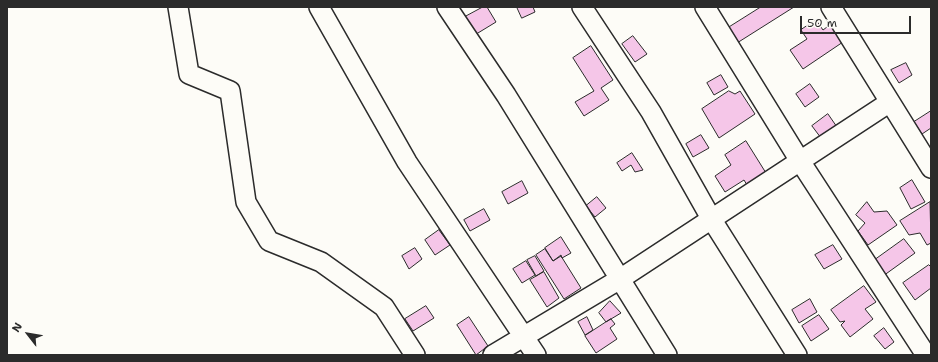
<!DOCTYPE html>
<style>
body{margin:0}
#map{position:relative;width:938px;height:362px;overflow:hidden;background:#fdfcf7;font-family:"Shantell Sans",sans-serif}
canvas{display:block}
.frame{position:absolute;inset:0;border:8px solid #2b2b2b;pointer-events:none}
.north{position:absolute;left:8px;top:314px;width:40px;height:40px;-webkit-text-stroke:3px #fdfcf7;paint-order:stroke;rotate:301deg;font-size:11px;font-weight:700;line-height:16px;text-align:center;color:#2b2b2b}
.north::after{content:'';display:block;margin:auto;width:14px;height:18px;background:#2b2b2b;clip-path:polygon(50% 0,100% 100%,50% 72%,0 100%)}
.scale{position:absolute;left:800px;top:16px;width:111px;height:18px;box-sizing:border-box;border:2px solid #2b2b2b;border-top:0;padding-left:5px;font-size:12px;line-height:14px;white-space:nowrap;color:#2b2b2b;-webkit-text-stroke:3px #fdfcf7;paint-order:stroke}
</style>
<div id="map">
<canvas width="938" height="362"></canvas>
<div class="frame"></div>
<div class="north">N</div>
<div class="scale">50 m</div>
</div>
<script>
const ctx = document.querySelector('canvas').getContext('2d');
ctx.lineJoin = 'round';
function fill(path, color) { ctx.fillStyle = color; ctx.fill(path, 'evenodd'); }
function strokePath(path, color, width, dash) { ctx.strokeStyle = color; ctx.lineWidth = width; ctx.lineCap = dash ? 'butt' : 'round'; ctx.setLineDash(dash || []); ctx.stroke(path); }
const building = new Path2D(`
 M483,7H487L496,22L473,36L463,18Z
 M517,7H533L535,12L522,18Z
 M761,7H794L737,43L728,28Z
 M816,20L823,30L831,24L843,42L803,69L790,50L807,39L801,30Z
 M633,36L647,54L635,62L622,44Z
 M591,46L613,80L601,88L609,100L584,116L575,102L594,91L573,58Z
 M906,63L912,75L899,83L891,70Z
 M721,75L728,87L714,95L707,83Z
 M810,84L819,97L805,107L796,94Z
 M729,91L735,94L740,91L755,114L719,138L702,109Z
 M931,111V128L922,134L914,122Z
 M828,114L837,127L821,138L812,126Z
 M701,135L709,148L693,157L686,144Z
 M746,141L766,173L747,185L744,180L725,192L715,176L731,165L725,155Z
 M632,153L643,170L635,172L631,165L622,171L617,163Z
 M912,180L925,202L911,209L900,188Z
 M522,181L528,193L508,204L502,192Z
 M597,197L606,208L595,217L586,206Z
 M867,202L874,212L887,211L897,225L868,245L858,231L865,223L856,215Z
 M930,202L931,243L927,245L920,233L909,235L900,221Z
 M484,209L490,220L470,231L464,220Z
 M439,230L450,245L435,255L425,240Z
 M561,237L571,253L562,258L561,255L553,261L545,248Z
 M904,239L915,253L883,276L872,262Z
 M833,245L842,259L824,269L815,255Z
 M415,248L422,259L409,269L402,256Z
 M545,249L553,261L561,256L581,288L564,299L536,255Z
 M535,256L544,271L536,276L527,260Z
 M526,261L535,275L522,283L513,269Z
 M929,265L931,267V288L915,300L903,283Z
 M544,272L559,298L547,307L530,280Z
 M864,286L876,302L865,309L873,319L850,337L841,325L845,321L840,322L831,310Z
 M810,299L817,312L799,323L792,310Z
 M610,301L621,313L606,322L599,313Z
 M426,306L434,318L413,331L405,319Z
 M819,315L829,329L811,341L802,326Z
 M469,317L488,346L476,355L457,325Z
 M587,317L593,330L585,335L578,322Z
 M611,319L615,324L610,328L617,339L596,353L585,336Z
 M884,328L894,342L885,349L874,336Z`);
fill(building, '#f5c6e8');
strokePath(building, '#2b2b2b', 1);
const minor = new Path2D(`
 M178,7L189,74L230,91L246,202L269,241L321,262L384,307L415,355
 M319,7L407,162L536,355
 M447,7L506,95L667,355
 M582,7L651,112L712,220L797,355
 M705,7L800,161L926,355
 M831,7L931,168
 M493,355L620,279L890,102`);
strokePath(minor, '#2b2b2b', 22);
strokePath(minor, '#fdfcf7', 19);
</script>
